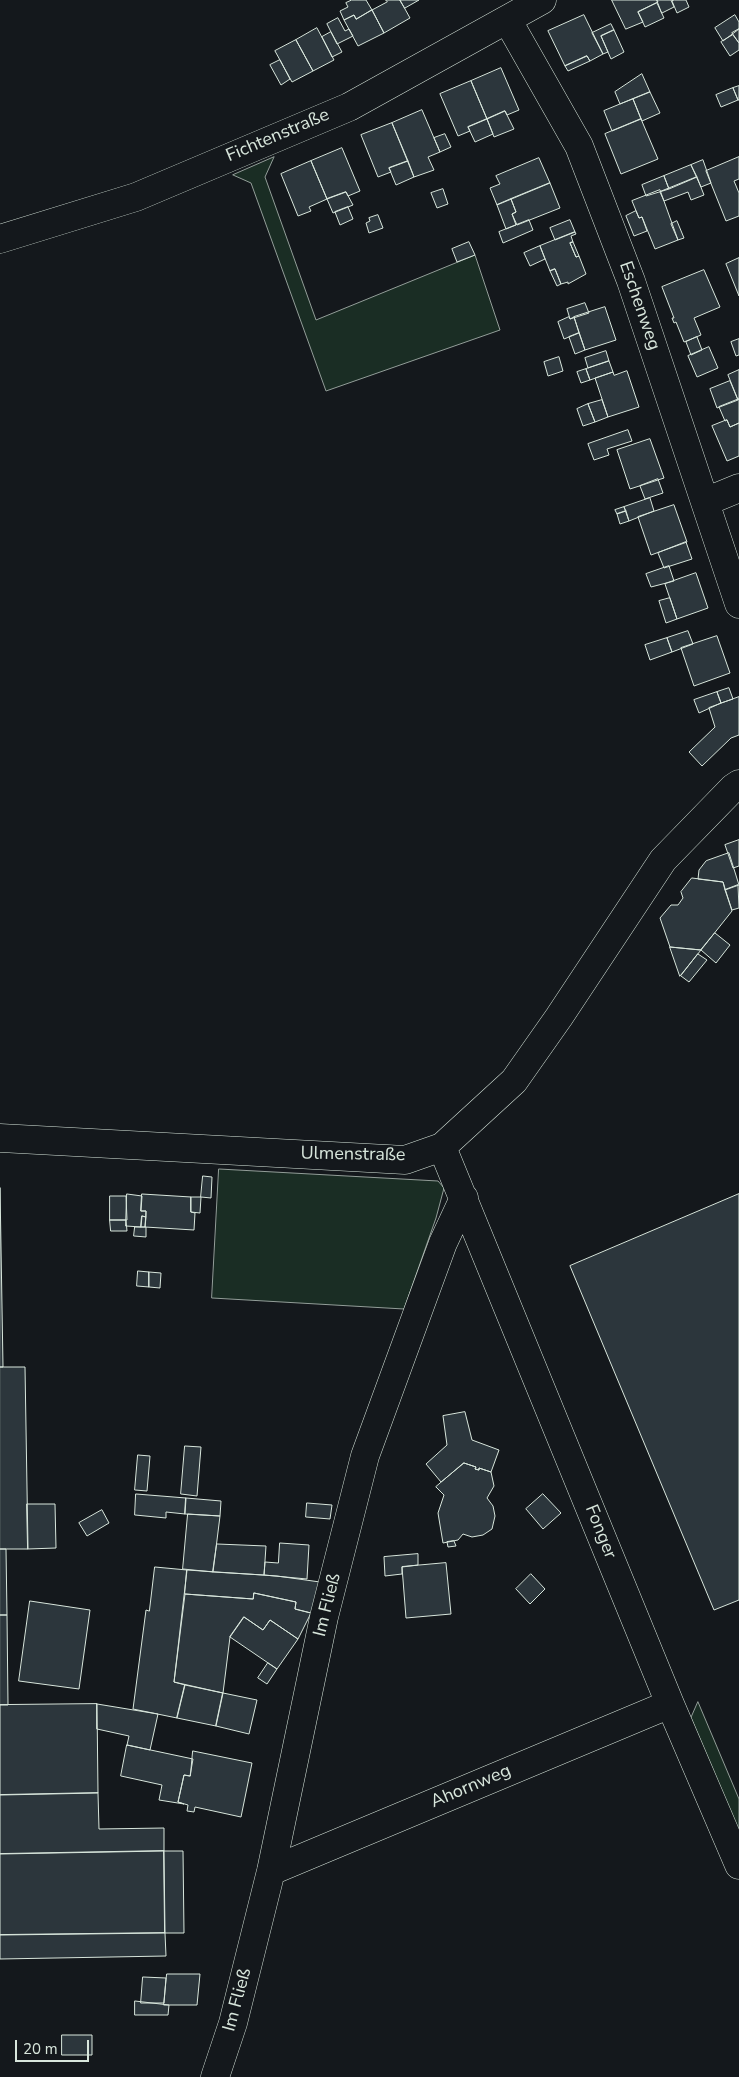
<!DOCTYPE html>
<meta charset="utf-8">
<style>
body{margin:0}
#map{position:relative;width:739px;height:2077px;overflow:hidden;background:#14181c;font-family:"Nunito Sans",sans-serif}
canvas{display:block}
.scale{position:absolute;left:15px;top:2040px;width:74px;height:22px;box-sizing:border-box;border:2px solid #d8e6dc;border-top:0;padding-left:6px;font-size:15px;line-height:18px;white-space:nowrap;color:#d8e6dc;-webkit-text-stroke:4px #14181c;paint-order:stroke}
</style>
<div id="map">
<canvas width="739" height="2077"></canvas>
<div class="scale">20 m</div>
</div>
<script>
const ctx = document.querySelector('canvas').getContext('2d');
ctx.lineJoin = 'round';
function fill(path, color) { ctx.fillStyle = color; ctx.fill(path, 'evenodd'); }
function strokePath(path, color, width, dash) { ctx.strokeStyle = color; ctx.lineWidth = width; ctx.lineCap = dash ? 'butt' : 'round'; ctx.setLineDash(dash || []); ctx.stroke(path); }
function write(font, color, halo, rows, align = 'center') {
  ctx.font = font + ' "Nunito Sans",sans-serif'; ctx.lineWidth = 4; ctx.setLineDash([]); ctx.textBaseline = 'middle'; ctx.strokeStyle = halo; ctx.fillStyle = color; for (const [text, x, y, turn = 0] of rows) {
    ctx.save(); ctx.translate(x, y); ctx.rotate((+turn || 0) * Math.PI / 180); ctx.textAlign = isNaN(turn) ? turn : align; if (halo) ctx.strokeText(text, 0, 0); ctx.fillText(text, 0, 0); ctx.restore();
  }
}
const green = new Path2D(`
 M274,157L265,177L316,320L475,255L500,330L326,391L251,183L233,175Z
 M219,1169L438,1181L444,1188L436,1218L404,1309L212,1298Z
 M698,1702L739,1799V1833L691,1718Z`);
fill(green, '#1a2d24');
strokePath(green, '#939e99', 1);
const building = new Path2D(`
 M352,0H366L372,10L356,19L354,15L344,20L340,11L348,7L346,3Z
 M386,0H400L410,18L384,33L372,10L387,2Z
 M400,0H419L405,8Z
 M612,0H657L658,2L638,12L643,22L626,29Z
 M657,0H671L674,7L662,13Z
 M675,0H686L689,7L677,13L672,1Z
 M657,3L664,18L645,27L638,12Z
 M372,10L384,33L358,46L344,20L354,15L356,19Z
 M584,15L603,54L590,61L587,56L565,66L548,31Z
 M735,15L739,22V29L723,41L715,28Z
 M338,18L345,31L349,29L353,36L337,44L327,24Z
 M611,24L614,30L601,36L608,52L603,54L592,33Z
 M317,28L334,60L313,71L296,40Z
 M739,29V43L732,33Z
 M614,30L624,52L611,59L601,36Z
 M331,32L342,52L332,57L322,37Z
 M733,35L739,43V50L730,56L721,42Z
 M296,40L313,71L292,82L275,51Z
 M587,56L590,61L568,71L565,66Z
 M280,60L290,79L281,85L270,65Z
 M501,68L519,110L507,115L505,111L487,119L471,81Z
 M642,74L650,92L620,104L615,92Z
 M471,81L487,119L468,127L470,131L458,136L440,94Z
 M739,86V100H738L733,88Z
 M733,88L738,100L721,107L716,95Z
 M650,92L660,113L642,121L633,99Z
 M633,99L641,119L612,131L604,111Z
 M422,110L440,152L428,157L434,170L414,177L392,123Z
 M505,111L514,129L494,137L487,119Z
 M487,119L493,134L475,142L468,127Z
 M641,119L658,159L621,174L605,134Z
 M392,123L408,161L389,168L391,172L378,177L361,135Z
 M445,134L451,147L440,152L434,138Z
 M342,148L360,191L348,196L346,192L327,199L311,161Z
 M739,157V179L734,181L739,193V216L726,221L706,171Z
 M539,158L550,183L497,205L490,188L500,184L496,176Z
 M703,160L711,183L701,187L691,165Z
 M311,161L327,199L309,207L311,211L298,216L281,174Z
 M408,161L414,177L396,185L389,168Z
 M691,165L697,177L669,189L664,176Z
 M664,176L669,189L646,196L642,185Z
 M697,177L704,195L691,200L688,192L664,201L660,192Z
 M550,183L560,208L517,225L512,214L516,212L511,199Z
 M443,189L448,204L437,208L431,193Z
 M660,190L678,240L655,249L642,217L639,218L632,201Z
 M346,192L353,205L333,213L327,199Z
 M511,199L516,212L512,214L516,225L506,229L497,205Z
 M348,207L353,219L340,225L335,212Z
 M636,211L639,218L642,217L647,231L634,236L626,216Z
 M378,215L383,228L369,233L366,223L370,221L369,218Z
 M529,220L533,230L503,243L499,232Z
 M570,220L575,232L555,240L550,228Z
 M677,221L684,238L678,240L671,224Z
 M575,232L576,234L571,236L573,242L570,243L576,257L579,256L586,274L568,284V282L561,284L555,269L550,271L540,246Z
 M469,242L475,255L457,262L452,249Z
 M573,242L579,256L576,257L570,243Z
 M540,246L545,259L530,266L524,253Z
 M739,258V296L726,264Z
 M555,269L561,284L557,286L550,271Z
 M704,270L720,307L694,318L701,335L684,342L676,322L674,323L672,318H674L662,287Z
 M585,303L589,313L570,319L567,309Z
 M605,307L616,340L585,350L574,317Z
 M569,317L570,319L574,317L579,333L564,339L558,322Z
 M579,333L585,350L575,354L569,337Z
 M697,337L702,350L691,355L686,342Z
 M739,339V355L736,356L731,342Z
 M709,347L718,368L697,377L688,356Z
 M606,351L609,361L588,368L585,358Z
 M559,357L563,371L548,376L544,362Z
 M609,361L613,372L590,380L586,369Z
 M586,369L590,380L581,383L577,372Z
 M739,370V399L738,400L728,375Z
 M627,371L639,407L608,417L595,378L613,372L614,375Z
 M730,381L738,400L717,408L710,389Z
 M739,399V423L730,427L727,420L725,421L719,407Z
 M602,400L608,417L595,422L588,404Z
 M588,404L595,422L583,426L577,409Z
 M727,420L730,427L739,423V456L727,461L712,426Z
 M628,430L632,441L607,449L609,455L594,460L588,444Z
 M650,439L664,478L630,489L617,450Z
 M658,479L663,493L645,499L640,486Z
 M650,498L654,511L629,521L624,507Z
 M674,505L687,542L651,555L638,517Z
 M624,507L626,511L617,514L615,510Z
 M626,511L629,521L620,524L617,514Z
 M686,542L692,559L664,568L658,553Z
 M669,566L674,581L651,587L646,574Z
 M696,573L708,608L677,619L665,584Z
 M670,598L677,619L666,623L659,601Z
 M688,631L693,644L672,652L667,638Z
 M717,636L730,673L694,686L681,648Z
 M667,638L672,652L650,660L645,645Z
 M729,688L733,699L721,703L717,692Z
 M717,692L721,703L699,713L694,700Z
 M739,697V735L731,738L702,766L689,752L715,727L709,708Z
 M739,840V866L733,868L725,845Z
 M729,853L739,885L725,890L723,882L698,879L699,870L706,861Z
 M692,878L723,882L732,911L701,950L670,947L660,918L671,905H678L683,898L681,892Z
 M738,885L739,908L732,910L725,890Z
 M715,933L730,945L716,963L701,950Z
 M670,947L701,950L680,976Z
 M698,954L707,960L689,982L681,976Z
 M203,1176L212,1177L211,1198L201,1197Z
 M0,1188L3,1367H0Z
 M127,1194L142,1196L141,1211H146V1217L142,1216L141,1227L126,1226Z
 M142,1194L191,1197V1212L195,1213L194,1230L145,1227L146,1211H141Z
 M739,1194V1600L714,1610L570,1266Z
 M110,1196H126L127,1220H110Z
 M191,1197H201L200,1213L191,1212Z
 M142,1216L146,1217L145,1227H141Z
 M110,1220H126L127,1231H111Z
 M135,1227H146V1237L134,1236Z
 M138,1271L149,1272V1287L137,1286Z
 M149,1272L161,1273L160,1288L149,1287Z
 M0,1367H25L28,1549H0Z
 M465,1412L472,1440L499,1450L491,1472L479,1468V1470L475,1469L476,1467L464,1463L441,1482L426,1464L447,1445L443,1416Z
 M185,1446L201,1447L197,1496L181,1494Z
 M138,1455L150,1456L147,1491L135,1490Z
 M464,1463L476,1467L475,1469L479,1470V1468L491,1472L494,1486L487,1498L493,1506L495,1516L492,1529L483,1535L472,1537L463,1534L458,1540L443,1543L438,1513L444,1495L436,1487Z
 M136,1494L186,1498L185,1514L166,1512V1518L135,1515Z
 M543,1494L561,1513L543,1529L526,1509Z
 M186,1498L221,1501L220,1516L185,1514Z
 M307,1503L332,1505L330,1519L306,1517Z
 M27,1504H55L56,1548L28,1549Z
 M102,1510L109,1523L87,1536L79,1523Z
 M188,1514L220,1516L213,1572L183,1569Z
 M454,1541L456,1546L448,1547L447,1542Z
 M280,1543L309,1545L307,1579L264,1575L265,1562L278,1563Z
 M217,1544L266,1546L264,1575L213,1572Z
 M0,1549H6L7,1615H0Z
 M418,1554V1565L402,1567V1574L385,1576L384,1557Z
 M446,1563L451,1614L406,1618L402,1567Z
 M155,1567L187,1570L174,1682L185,1685L177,1718L133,1709L146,1610L149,1611Z
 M187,1570L277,1576L320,1582L311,1613L295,1609L296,1602L254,1593L253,1599L185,1594Z
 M531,1574L545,1589L530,1604L516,1589Z
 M254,1593L296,1602L295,1609L311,1613L298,1639L270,1620L263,1630L244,1617L230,1637L223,1693L174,1682L185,1594L253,1599Z
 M30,1601L90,1610L79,1689L19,1681Z
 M0,1615H7L8,1705H0Z
 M244,1617L263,1630L270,1620L298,1639L277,1669L230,1637Z
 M268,1663L277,1669L267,1684L258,1678Z
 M185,1685L223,1693L216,1726L177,1718Z
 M223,1693L257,1700L249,1734L216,1726Z
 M97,1704L158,1714L150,1750L127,1745L129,1736L97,1729Z
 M97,1704L98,1793L0,1795V1705Z
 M127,1745L193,1759L190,1776L184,1775L178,1802L184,1804L159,1800L162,1785L121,1776Z
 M193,1751L252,1763L241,1817L195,1807L194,1812L187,1811L188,1805L178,1802L184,1775L190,1776Z
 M98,1793L99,1829L164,1828V1851L0,1854V1795Z
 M164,1851L165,1933L0,1935V1854Z
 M164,1851H183L184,1933H165Z
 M165,1933L166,1956L0,1959V1935Z
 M167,1974H200L197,2005H164Z
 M143,1977L166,1978L164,2003H141Z
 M135,2001L169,2005L168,2015H135Z
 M62,2035H92V2055H62Z`);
fill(building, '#2c363c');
strokePath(building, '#d8e6dc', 1);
const minor = new Path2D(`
 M508,21L579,146L631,281L739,604
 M0,239L136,197L349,107L542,0
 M705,502L739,488
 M0,1138L405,1160L442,1147L514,1081L559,1017L663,860L733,788L739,784
 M442,1147L670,1704L739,1865
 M271,1871L670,1704
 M215,2077L233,2023L271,1871L324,1617L365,1456L443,1243L464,1198`);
strokePath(minor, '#d8e6dc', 29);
strokePath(minor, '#14181c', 28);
write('18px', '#d8e6dc', '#14181c', [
 ["Fichtenstraße",278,136,-23],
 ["Eschenweg",639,306,71],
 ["Ulmenstraße",353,1155,1],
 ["Fonger",600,1532,68],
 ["Im Fließ",328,1605,-76],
 ["Ahornweg",471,1787,-23],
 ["Im Fließ",238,2000,-75]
]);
</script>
